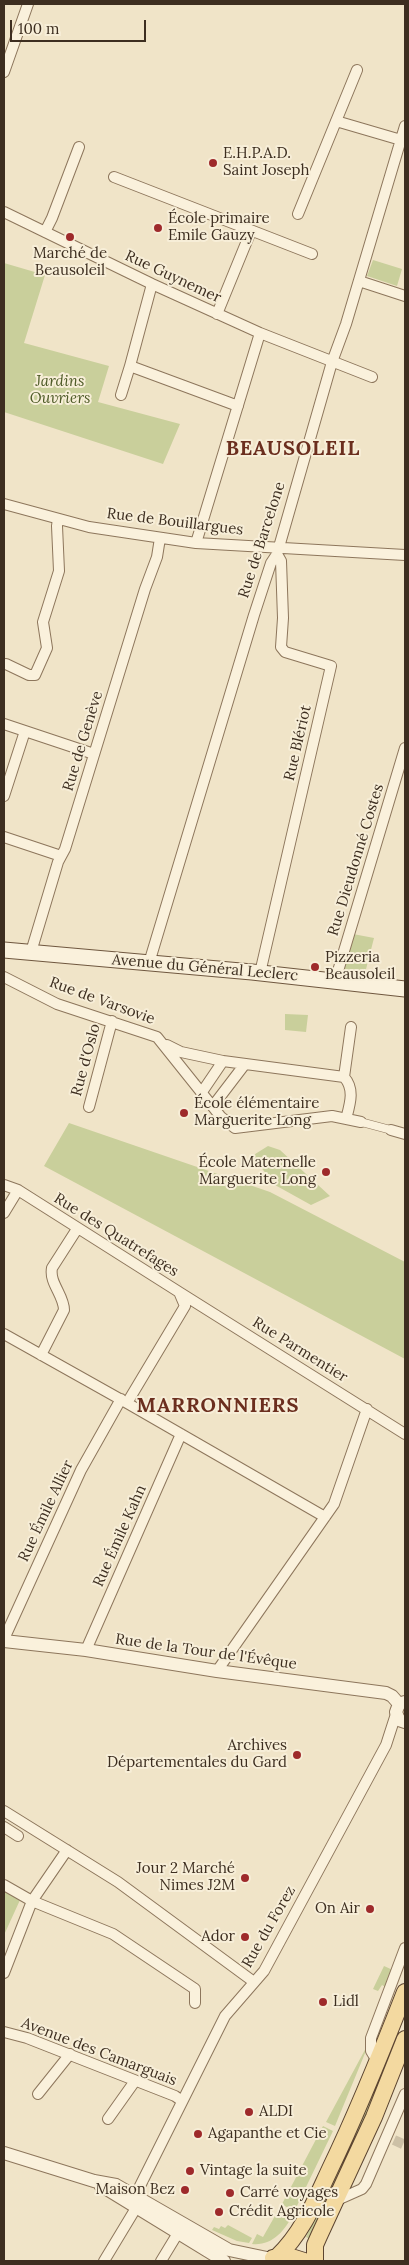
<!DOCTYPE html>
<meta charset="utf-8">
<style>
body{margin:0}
#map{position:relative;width:409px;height:2265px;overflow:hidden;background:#f0e4c8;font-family:Lora,serif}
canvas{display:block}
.frame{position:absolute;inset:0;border:5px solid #3d2e20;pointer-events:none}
.scale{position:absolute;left:10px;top:20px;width:136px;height:22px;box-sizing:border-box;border:2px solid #3d2e20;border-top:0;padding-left:6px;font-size:15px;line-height:18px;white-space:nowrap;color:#3d2e20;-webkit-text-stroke:4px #f7eed8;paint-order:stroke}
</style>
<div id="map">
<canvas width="409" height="2265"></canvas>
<div class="frame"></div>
<div class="scale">100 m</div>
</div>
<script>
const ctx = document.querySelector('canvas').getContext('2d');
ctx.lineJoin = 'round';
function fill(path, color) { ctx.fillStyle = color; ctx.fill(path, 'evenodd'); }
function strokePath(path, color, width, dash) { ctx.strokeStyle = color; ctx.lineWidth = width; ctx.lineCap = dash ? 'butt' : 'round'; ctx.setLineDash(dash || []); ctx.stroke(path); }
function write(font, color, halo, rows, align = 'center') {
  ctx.font = font + ' Lora,serif'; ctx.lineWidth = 4; ctx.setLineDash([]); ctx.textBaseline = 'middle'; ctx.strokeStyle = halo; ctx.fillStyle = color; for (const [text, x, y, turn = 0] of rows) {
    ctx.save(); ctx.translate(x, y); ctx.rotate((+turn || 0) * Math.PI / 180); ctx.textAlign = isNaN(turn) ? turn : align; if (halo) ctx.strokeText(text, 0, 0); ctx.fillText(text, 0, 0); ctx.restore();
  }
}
fill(new Path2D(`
 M373,260L402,269L397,286L367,276Z
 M4,263L45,275L24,343L109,366L98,402L180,424L163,464L4,412Z
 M353,934L374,938L364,977L343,974Z
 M285,1014L308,1015L306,1032L285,1030Z
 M69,1123L270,1192L405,1262V1359L44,1166Z
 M268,1146L280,1150L330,1196L311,1205L275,1185L252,1156Z
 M4,1890L20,1900L4,1935Z
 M384,1966L395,1971L389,1989L382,1985L378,1991L373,1989Z
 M367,2046H368L335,2126L326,2122Z
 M371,2098L377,2101L312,2240L306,2237Z
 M323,2126L333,2131L294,2212L282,2204Z
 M280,2207L293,2214C285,2231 272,2246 252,2244L257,2234L263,2237Z
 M228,2225L252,2238L249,2243L237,2241L212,2230L214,2227L219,2229L221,2226L225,2228Z`), '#c9cf9b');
strokePath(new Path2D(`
 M394,2140L405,2145`), '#ccc0a6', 10, [10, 5]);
const pedestrian = new Path2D(`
 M361,1122L391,1130`);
const minor = new Path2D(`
 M4,72L28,4
 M336,121L401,140
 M114,177L312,254
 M4,212L152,284L260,333L372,377
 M298,214L357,70
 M45,232L52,218L79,147
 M359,281L405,296
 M152,284L130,366L238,406
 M217,314L251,231
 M121,395L130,366
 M4,504L89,527L196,543L405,555
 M196,543L260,333
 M6,664L29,675H35L47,648L43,622L59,571L57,526L58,519
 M4,724L94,754
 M4,796L25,731
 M4,837L61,856
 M31,952L58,862L65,849L145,589L157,557L160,538
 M149,963L254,615L271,563L277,554L332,362L346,324L405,126
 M260,973L331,666L285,652L281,647L283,618L281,561L277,554
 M4,977L57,1004L157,1037L221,1117L235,1128L332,1116L361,1122
 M335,981L405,748
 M167,1045L181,1052L223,1061
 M344,1077L351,1027
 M202,1092L223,1061L344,1077C355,1089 350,1104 346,1119
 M216,1102L245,1064
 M89,1107L112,1021
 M391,1130L405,1134
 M4,1185L18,1190L179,1292L185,1306L127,1403
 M4,1213L18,1190
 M179,1292L405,1434
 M4,1334L127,1403L325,1517
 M41,1355L64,1310C64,1295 49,1283 52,1268L77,1229
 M4,1639L81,1470L121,1399
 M86,1650L181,1434
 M217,1671L334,1504L367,1409
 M4,1811L118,1882L254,1982
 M4,1827L18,1836
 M4,1885L32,1901L113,1934L195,1989V2003
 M4,1973L32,1901L67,1850
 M4,2032L27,2038L175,2096L182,2101
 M377,2061L371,2051V2038L405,1948
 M38,2094L70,2054
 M108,2119L135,2081
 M335,2201L362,2189L366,2184L405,2094
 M104,2261L136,2208L139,2188L225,2016L264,1971L386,1745L396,1714
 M161,2261L178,2233`);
const tertiary = new Path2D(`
 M4,1641L86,1650L217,1671L386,1693L392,1696L399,1704
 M405,1702L399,1704L396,1712L399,1720L405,1722
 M4,2153L94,2181L116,2185L229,2250L272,2259
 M100,2185L224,2261`);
const secondary = new Path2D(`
 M4,950L252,972L405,989`);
const primary = new Path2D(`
 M277,2257C303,2232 315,2201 330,2169C358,2111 382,2051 405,1992
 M273,2258L288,2256L304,2261
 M315,2261V2245L319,2236L374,2117L405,2039`);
strokePath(pedestrian, '#8d765c', 9);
strokePath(minor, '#8d765c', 12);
strokePath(tertiary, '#8d765c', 14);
strokePath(secondary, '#6f573f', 17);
strokePath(primary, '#5b4430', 18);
strokePath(pedestrian, '#faf1dc', 8);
strokePath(minor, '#faf1dc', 10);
strokePath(tertiary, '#faf1dc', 12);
strokePath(secondary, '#faf1dc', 15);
strokePath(primary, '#f3d9a0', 16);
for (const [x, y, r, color] of [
 [213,163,5,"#9e2a2b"],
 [158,228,5,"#9e2a2b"],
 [70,237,5,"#9e2a2b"],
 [315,967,5,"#9e2a2b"],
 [184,1113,5,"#9e2a2b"],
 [326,1172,5,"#9e2a2b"],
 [297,1755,5,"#9e2a2b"],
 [245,1878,5,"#9e2a2b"],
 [370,1909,5,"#9e2a2b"],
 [245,1937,5,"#9e2a2b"],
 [323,2002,5,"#9e2a2b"],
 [249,2112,5,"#9e2a2b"],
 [198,2134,5,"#9e2a2b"],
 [190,2171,5,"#9e2a2b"],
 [185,2190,5,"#9e2a2b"],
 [230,2193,5,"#9e2a2b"],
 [219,2212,5,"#9e2a2b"]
]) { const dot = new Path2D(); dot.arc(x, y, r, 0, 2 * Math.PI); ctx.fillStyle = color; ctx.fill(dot); strokePath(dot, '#f7eed8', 2); }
write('15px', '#3d2e20', '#f7eed8', [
 ["E.H.P.A.D.",223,154],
 ["Saint Joseph",223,171],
 ["École primaire",168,219],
 ["Emile Gauzy",168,236],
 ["Marché de",70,254,"center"],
 ["Beausoleil",70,271,"center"],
 ["Pizzeria",325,958],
 ["Beausoleil",325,975],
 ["École élémentaire",194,1104],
 ["Marguerite Long",194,1121],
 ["École Maternelle",316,1163,"right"],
 ["Marguerite Long",316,1180,"right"],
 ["Archives",287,1746,"right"],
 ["Départementales du Gard",287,1763,"right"],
 ["Jour 2 Marché",235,1869,"right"],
 ["Nimes J2M",235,1886,"right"],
 ["On Air",360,1909,"right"],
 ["Ador",235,1937,"right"],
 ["Lidl",333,2002],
 ["ALDI",259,2112],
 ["Agapanthe et Cie",208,2134],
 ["Vintage la suite",200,2171],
 ["Maison Bez",175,2190,"right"],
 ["Carré voyages",240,2193],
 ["Crédit Agricole",229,2212]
], 'left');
write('15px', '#3d2e20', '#f7eed8', [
 ["Rue Guynemer",173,277,25],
 ["Rue de Bouillargues",175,522,7],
 ["Rue de Barcelone",262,540,-72],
 ["Rue de Genève",83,741,-73],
 ["Rue Blériot",298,743,-77],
 ["Rue Dieudonné Costes",356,860,-73],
 ["Avenue du Général Leclerc",205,968,5],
 ["Rue de Varsovie",102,1001,20],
 ["Rue d'Oslo",86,1060,-75],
 ["Rue des Quatrefages",116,1235,32],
 ["Rue Parmentier",300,1350,32],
 ["Rue Émile Allier",46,1511,-65],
 ["Rue Émile Kahn",120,1536,-66],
 ["Rue de la Tour de l'Évêque",206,1652,8],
 ["Rue du Forez",269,1927,-60],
 ["Avenue des Camarguais",99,2052,21]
]);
write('italic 15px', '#4d5a26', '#f7eed8', [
 ["Jardins",60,382],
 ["Ouvriers",60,399]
]);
ctx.letterSpacing = '1px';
write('bold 20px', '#6b2e1e', '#f7eed8', [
 ["BEAUSOLEIL",293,449],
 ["MARRONNIERS",218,1406]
]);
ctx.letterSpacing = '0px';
</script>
